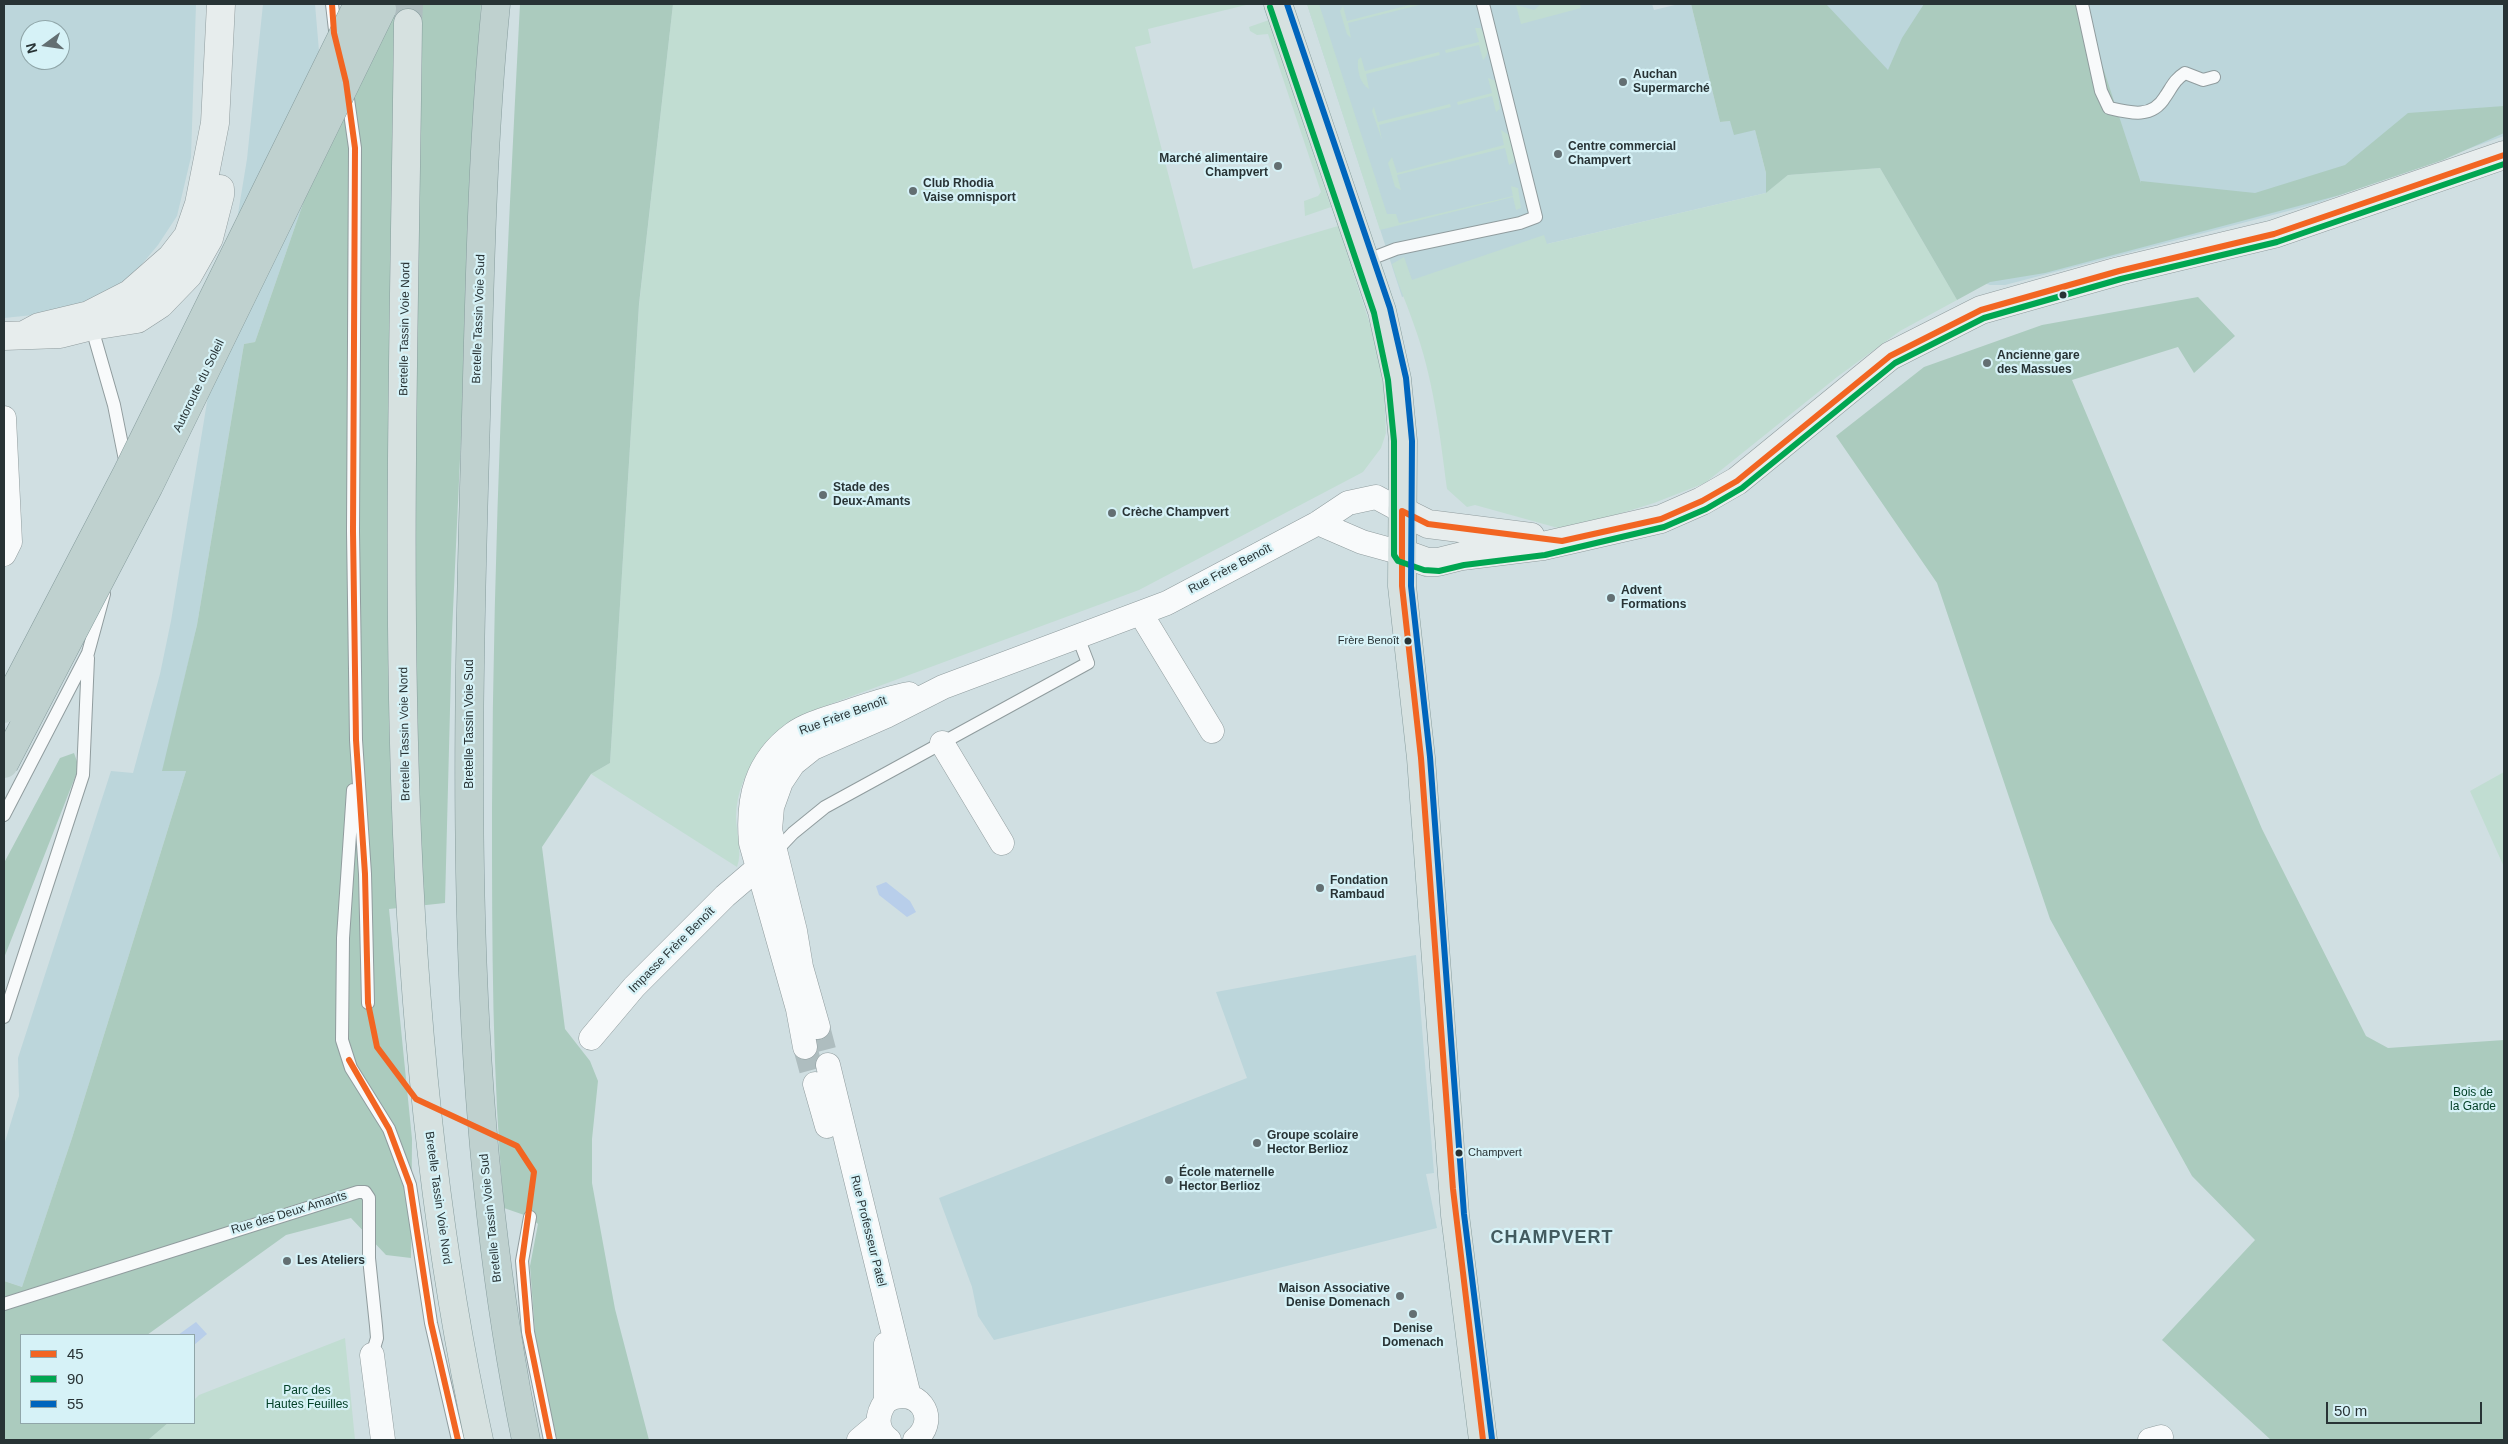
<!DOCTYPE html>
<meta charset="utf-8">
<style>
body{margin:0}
#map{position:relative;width:2508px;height:1444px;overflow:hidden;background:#d0dfe2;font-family:Helvetica,sans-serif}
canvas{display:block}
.frame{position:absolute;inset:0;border:5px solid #283335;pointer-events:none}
.legend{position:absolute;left:20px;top:1334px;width:175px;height:90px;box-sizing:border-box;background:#d6f2f7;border:1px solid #90a6a9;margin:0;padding:6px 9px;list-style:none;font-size:15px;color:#283335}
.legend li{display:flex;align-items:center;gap:10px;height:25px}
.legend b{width:25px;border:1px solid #90a6a9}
.north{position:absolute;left:20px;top:20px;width:50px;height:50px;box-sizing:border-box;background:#d6f2f7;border:1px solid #90a6a9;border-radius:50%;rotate:256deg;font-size:14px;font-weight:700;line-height:20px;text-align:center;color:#283335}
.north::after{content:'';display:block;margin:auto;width:18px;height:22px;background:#636f72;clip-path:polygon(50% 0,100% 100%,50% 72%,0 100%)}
.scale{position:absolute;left:2326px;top:1402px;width:156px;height:22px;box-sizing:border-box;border:2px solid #283335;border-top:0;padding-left:6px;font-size:15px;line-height:18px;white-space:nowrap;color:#283335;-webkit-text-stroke:4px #d6f2f7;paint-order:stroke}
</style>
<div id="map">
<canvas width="2508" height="1444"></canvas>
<div class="frame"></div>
<ul class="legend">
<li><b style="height:6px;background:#f26522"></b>45</li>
<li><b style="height:6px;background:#00a651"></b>90</li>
<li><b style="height:6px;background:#0065bd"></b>55</li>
</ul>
<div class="north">N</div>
<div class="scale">50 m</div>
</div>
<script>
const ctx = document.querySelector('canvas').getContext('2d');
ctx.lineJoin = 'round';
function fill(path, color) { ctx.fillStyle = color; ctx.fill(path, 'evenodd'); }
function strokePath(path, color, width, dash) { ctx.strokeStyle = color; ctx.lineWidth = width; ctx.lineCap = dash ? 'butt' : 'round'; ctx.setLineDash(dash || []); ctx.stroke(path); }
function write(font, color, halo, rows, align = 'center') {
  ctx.font = font + ' Helvetica,sans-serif'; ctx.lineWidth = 4.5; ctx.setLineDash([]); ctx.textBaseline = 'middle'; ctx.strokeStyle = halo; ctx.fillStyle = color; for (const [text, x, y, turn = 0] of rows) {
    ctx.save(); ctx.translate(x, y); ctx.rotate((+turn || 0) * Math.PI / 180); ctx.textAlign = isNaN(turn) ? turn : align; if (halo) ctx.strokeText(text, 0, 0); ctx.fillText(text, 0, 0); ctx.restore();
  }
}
fill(new Path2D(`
 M4,4H196L191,157L177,216L158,245L132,276L82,310L4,318ZM30,30H60V60H30Z
 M263,4H315L319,51L326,76L324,143L255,342L244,344L197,625L163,771H186L72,1138L22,1287L4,1281V1145L19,1096L18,1058L111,771L133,773L160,674L171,621L247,159Z
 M1307,4H1652L1654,10L1679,4H1691L1720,122L1730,121L1755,130L1766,173V193L1547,244L1402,297Z
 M1802,4H2504V136L2315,204L2005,285H1990L1975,280Z
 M1416,955L1434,1173L1426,1174L1437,1228L994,1340L978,1316L972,1287L939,1198L1247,1078L1216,992Z`), '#bcd6db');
fill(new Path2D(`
 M673,4H1250L1148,29L1151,43L1135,47L1193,269L1338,226L1377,346L1384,391L1386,433L1381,448L1363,472L1139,590L817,709C775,728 737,767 736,817C736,833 743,851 737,867L591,774L610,763L639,305Z
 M1307,4H1319L1387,214H1396L1399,223L1513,196L1511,186L1518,188L1521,208L1516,210L1513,197L1380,230Z
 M1413,4H1423L1348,23L1351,38L1347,34L1340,11L1343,6L1347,21Z
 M1541,4H1580L1581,8L1521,24L1516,5L1534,10Z
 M1269,20L1331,207L1305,216L1304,201L1318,196L1321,192L1268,34L1257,35L1250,31L1249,27Z
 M1475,28H1480C1487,35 1492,53 1483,60L1479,45L1446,53L1445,50L1479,42Z
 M1439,52L1440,55L1366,74L1369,89C1360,84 1357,70 1358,60L1361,57L1365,71Z
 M1488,78L1496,81L1500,109L1496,112L1492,96L1458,105L1457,102L1492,93Z
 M1450,104L1451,107L1379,125L1382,140L1372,111L1374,107L1378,122Z
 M1501,130L1509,135L1515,159L1513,163L1509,165L1505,148L1397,175L1401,190L1395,187L1388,163L1392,157L1397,173L1504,145Z
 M1880,168L1957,300L1900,331L1837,377L1705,483L1654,503L1593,522L1558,528L1475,505L1467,507L1447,489C1440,434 1433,377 1414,325C1407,304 1398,285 1392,264L1404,257L1412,280L1544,235L1547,244L1766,193L1788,175Z
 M2504,772V867L2470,791Z
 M345,1338L355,1440H148L168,1423H194V1400L199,1395Z`), '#c1ddd2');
fill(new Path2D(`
 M404,4H481L452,632L445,903L389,909L412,1139L411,1258L386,1255L351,1218L286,1235L147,1335H21V1423H168L148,1440H4V1281L22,1287L72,1138L186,771H162L197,625L244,344L255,342L324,143L338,130L393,17Z
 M520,4H673L639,304L610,763L591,774L542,847L565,1029L590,1061L598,1081L592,1139V1183L615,1309L649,1440H557L536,1346L530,1266L538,1224L530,1217L504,1208C492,1076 492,942 492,809C493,540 506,272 520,4Z
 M1691,4H1826L1888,70L1902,38L1924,4H2082L2141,183V181L2255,193L2345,165L2408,113L2504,106V133L2443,160L2340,195L2045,273L1990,282L1957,300L1880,168L1788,175L1766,193V173L1755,130L1734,135L1730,121L1720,122Z
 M2198,297L2235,336L2194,373L2178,347L2072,380L2262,829L2366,1036L2388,1048L2504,1040V1440H2271L2162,1340L2255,1240L2192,1176L2050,919L1937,583L1836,436L1924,367L2042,325Z
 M74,753L79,767L4,958V863L60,758Z`), '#abcbbe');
fill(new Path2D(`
 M886,882L910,901L916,912L907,917L879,895L876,886Z
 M196,1322L207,1334L194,1345V1335H178Z`), '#b8ceea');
strokePath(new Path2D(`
 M818,1027L828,1065
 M805,1047L815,1084`), '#aebdbf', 24, [24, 12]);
strokePath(new Path2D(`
 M408,23L409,4`), '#aebdbf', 28, [28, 14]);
const lane = new Path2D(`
 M332,4L336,39
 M2082,4L2101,91L2109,108C2130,113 2152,119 2165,97C2172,87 2174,80 2185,73L2203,80L2214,77
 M347,92L355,148L353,531L356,740L365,874L368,1003
 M1365,261L1396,249L1520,223L1536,217L1483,4
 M91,325L114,405L126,465
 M353,790L343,938L342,1040L351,1068L389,1129L410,1185L431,1323L458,1440
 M4,815L88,653L104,594
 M774,853L793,833L825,807L1088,663L1078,637
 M4,1017L83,775L88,658
 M530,1217L522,1261L528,1332L550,1440
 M4,1304L358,1192H365L369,1198V1258L376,1326L377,1338L372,1355`);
const street = new Path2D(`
 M4,418L10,542L4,554
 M1318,523L1362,542L1402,553
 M1141,614L1212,731
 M942,743L1002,843
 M818,1027L801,967L795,931L770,830L772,807L781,782L793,764L813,748L886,716L943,687L1167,603L1318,523L1348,503L1376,497L1402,511
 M591,1038L634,987L725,896L767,860
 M805,1047L798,1009L751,843C747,799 756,761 793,734C808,723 830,718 847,712C868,705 888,698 909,694
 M828,1065L909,1396
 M815,1084L827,1126
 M372,1355L383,1440
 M886,1401V1344
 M859,1440L878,1424
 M889,1440C875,1430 876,1415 886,1401C916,1383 942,1418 915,1440
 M2150,1440L2161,1437`);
const secondary = new Path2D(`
 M26,334L39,327L89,315L130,294L171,258L188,236L199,204L215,123L221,4
 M4,336L60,334L92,326L137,319L160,304L188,275L209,238L220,195V189
 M1402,511L1428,524L1531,537
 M1402,553L1427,562H1438L1462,556L1543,546L1661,519L1702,501L1737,481L1890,356L1981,310L2119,271L2274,234L2504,155`);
const primary = new Path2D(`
 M1278,4L1382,311L1397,379L1403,441L1402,586L1421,758L1455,1215L1483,1440
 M408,23C403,495 378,976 479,1440`);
const highway = new Path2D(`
 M496,4C480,165 479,327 474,488C465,806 462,1127 526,1440`);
strokePath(lane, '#909c9e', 14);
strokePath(street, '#909c9e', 25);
strokePath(secondary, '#909c9e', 29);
strokePath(primary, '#869c9d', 29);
strokePath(highway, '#869c9d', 29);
strokePath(lane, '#f8fafb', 12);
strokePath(street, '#f8fafb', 24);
strokePath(secondary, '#e7eded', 28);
strokePath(primary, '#d6e1e0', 28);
strokePath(highway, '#bfd1cf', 28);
const highwayBridge = new Path2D(`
 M4,709L127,473L358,4
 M4,764L149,486L382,9`);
strokePath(highwayBridge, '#869c9d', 29, []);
strokePath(highwayBridge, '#bfd1cf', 28);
strokePath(new Path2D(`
 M332,4L334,33L346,82L355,148L353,531L356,740L365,874L368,1003L377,1047L416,1099L517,1146L534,1172L522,1261L528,1332L550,1440
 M349,1060L389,1129L410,1185L431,1323L458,1440
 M1483,1440L1453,1189L1421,758L1402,586V511L1428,524L1562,541L1661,519L1702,501L1737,481L1890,356L1981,310L2119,271L2274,234L2504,155`), '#f26522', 6);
strokePath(new Path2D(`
 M1270,7L1374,313L1388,380L1394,441V555L1398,561L1424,570L1439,571L1464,565L1545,555L1664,527L1706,509L1742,488L1895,363L1984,318L2121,279L2277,242L2504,164`), '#00a651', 6);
strokePath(new Path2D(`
 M1287,4L1390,308L1406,378L1412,441L1411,586L1430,757L1464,1214L1492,1439`), '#0065bd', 6);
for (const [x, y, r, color] of [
 [1623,82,5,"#636f72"],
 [1558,154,5,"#636f72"],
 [1278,166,5,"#636f72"],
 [913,191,5,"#636f72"],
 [2063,295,4.5,"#283335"],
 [1987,363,5,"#636f72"],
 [823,495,5,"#636f72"],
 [1112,513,5,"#636f72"],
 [1611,598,5,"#636f72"],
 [1408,641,4.5,"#283335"],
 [1320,888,5,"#636f72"],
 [1257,1143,5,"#636f72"],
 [1459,1153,4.5,"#283335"],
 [1169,1180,5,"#636f72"],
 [287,1261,5,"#636f72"],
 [1400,1296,5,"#636f72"],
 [1413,1314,5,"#636f72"]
]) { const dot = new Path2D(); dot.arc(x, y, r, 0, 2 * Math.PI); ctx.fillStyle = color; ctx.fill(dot); strokePath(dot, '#d6f2f7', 2); }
write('11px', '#283335', '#d6f2f7', [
 ["Frère Benoît",1399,641],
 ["Champvert",1468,1153,"left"]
], 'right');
write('bold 12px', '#283335', '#d6f2f7', [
 ["Auchan",1633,75],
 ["Supermarché",1633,89],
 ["Centre commercial",1568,147],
 ["Champvert",1568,161],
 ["Marché alimentaire",1268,159,"right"],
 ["Champvert",1268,173,"right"],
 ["Club Rhodia",923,184],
 ["Vaise omnisport",923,198],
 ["Ancienne gare",1997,356],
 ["des Massues",1997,370],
 ["Stade des",833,488],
 ["Deux-Amants",833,502],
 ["Crèche Champvert",1122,513],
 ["Advent",1621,591],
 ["Formations",1621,605],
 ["Fondation",1330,881],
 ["Rambaud",1330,895],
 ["Groupe scolaire",1267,1136],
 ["Hector Berlioz",1267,1150],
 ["École maternelle",1179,1173],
 ["Hector Berlioz",1179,1187],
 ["Les Ateliers",297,1261],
 ["Maison Associative",1390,1289,"right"],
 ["Denise Domenach",1390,1303,"right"],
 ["Denise",1413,1329,"center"],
 ["Domenach",1413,1343,"center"]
], 'left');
write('12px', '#283335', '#d6f2f7', [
 ["Bretelle Tassin Voie Sud",479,319,-88],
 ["Bretelle Tassin Voie Nord",405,329,-89],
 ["Autoroute du Soleil",199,386,-64],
 ["Rue Frère Benoît",1230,569,-28],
 ["Rue Frère Benoît",843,716,-20],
 ["Bretelle Tassin Voie Sud",470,724,-90],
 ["Bretelle Tassin Voie Nord",405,734,-91],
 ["Impasse Frère Benoît",672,950,-45],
 ["Bretelle Tassin Voie Nord",438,1198,82],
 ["Rue des Deux Amants",289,1213,-17],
 ["Bretelle Tassin Voie Sud",491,1218,-96],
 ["Rue Professeur Patel",868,1231,76]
]);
write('12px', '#044128', '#d6f2f7', [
 ["Bois de",2473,1093],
 ["la Garde",2473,1107],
 ["Parc des",307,1391],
 ["Hautes Feuilles",307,1405]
]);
ctx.letterSpacing = '1px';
write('bold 18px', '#435b5f', '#d6f2f7', [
 ["CHAMPVERT",1552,1238]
]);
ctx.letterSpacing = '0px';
</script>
